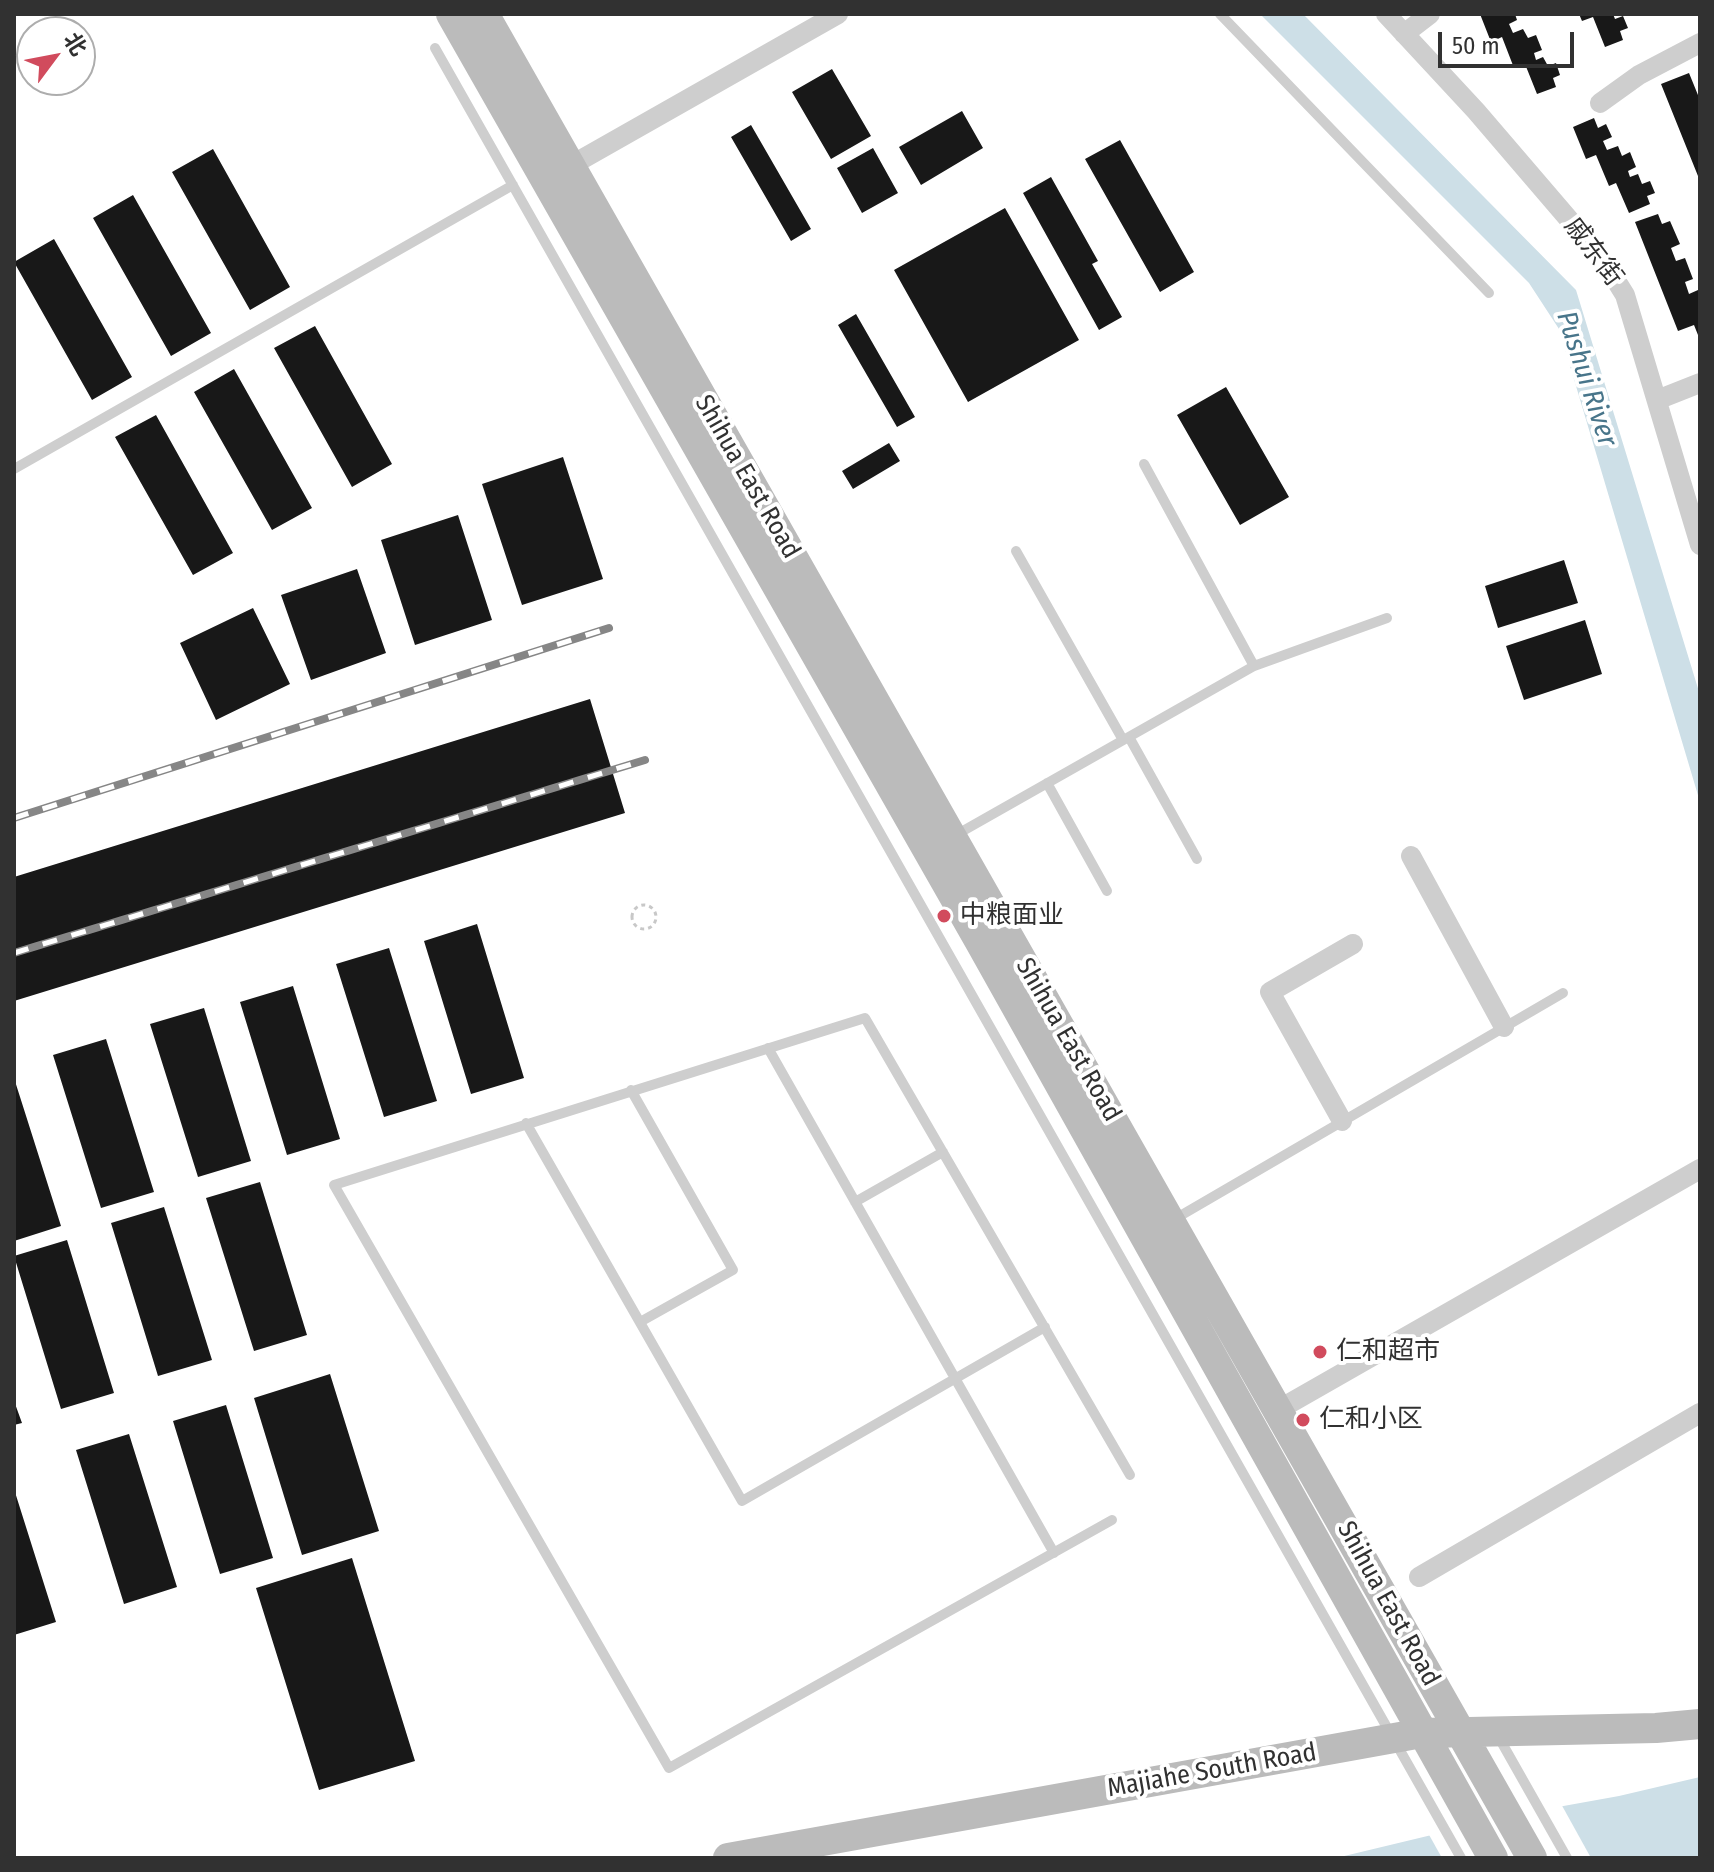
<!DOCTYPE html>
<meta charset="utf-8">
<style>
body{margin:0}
#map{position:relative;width:1714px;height:1872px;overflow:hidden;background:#fff;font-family:"Fira Sans Condensed","Noto Sans SC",sans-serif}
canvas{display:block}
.frame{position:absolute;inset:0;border:16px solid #313131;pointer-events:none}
.north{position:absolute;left:16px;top:16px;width:80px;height:80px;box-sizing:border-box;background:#fff;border:2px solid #adadad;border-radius:50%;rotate:58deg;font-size:22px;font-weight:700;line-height:32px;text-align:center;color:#313131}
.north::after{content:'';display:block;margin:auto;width:28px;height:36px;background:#d14b5d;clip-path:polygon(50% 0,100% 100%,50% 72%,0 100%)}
.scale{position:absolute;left:1438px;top:32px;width:136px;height:36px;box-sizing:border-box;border:4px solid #313131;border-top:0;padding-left:10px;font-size:24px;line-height:28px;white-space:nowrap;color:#313131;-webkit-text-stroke:6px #fff;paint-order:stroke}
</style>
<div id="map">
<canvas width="1714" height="1872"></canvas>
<div class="frame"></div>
<div class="north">北</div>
<div class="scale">50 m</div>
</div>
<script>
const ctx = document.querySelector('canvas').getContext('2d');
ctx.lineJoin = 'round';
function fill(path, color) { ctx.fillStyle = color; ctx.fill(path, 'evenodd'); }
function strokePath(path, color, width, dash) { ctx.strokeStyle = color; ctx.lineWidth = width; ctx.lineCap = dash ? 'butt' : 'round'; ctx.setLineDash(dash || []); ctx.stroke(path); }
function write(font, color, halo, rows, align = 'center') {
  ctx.font = font + ' "Fira Sans Condensed","Noto Sans SC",sans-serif'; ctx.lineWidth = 8; ctx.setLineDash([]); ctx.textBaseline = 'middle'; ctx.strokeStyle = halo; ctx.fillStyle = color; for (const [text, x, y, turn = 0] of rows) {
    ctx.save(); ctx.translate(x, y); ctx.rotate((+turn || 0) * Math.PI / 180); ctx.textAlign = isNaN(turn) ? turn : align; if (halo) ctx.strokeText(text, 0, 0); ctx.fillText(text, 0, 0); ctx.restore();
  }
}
fill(new Path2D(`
 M1260,14H1303L1576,290L1700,695V802L1559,329L1529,283Z
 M1700,1777V1858H1336L1519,1814L1619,1796Z`), '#cddfe7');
fill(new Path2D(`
 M1560,1802L1591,1858H1442L1428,1833L1518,1810Z`), '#fff');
fill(new Path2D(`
 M1480,14H1515L1517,20L1509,24L1513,33L1523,29L1528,38L1536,35L1542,50L1534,53L1536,60L1543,57L1548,66L1556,63L1560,75L1553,78L1556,87L1537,94L1525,64L1514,68L1502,37L1491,42Z
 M1579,14H1613L1615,19L1623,16L1628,28L1620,31L1623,40L1605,47L1593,17L1582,21Z
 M832,69L871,136L831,159L792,92Z
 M1689,73L1700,100V181L1661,84Z
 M962,111L983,148L921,185L899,147Z
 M1594,118L1598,128L1606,124L1612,137L1603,141L1607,150L1618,146L1622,156L1630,152L1636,167L1628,171L1630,177L1638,174L1642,184L1650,181L1655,193L1647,196L1650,204L1629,213L1616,183L1609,186L1596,155L1586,159L1573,127Z
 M751,125L811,229L791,241L731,137Z
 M1120,140L1194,272L1160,292L1085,159Z
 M873,148L898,193L862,213L837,168Z
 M213,149L290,287L250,310L172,172Z
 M1051,177L1098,261L1092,264L1122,317L1099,330L1023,193Z
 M133,195L211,333L171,356L93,218Z
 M1005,208L1079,340L968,402L894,270Z
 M1658,214L1662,224L1670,221L1680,244L1671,248L1676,261L1685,258L1693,279L1685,282L1689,294L1698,290L1700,295V314L1698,315L1700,340L1694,325L1678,331L1635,222Z
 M54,239L132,377L92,400L14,262Z
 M856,314L915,417L897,427L838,325Z
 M315,326L392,464L352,487L274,348Z
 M234,369L312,508L272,530L194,392Z
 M1226,387L1289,497L1240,525L1177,415Z
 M156,415L233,553L193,575L115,437Z
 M889,443L900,461L853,489L842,471Z
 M563,457L603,579L522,605L482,484Z
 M458,515L492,620L415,645L381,540Z
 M1564,560L1578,603L1498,628L1485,586Z
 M357,569L386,653L311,680L281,595Z
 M253,608L290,684L216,720L180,643Z
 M1585,620L1602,674L1524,700L1506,646Z
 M590,699L625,813L14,1001V877Z
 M477,924L524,1078L471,1094L424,941Z
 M389,948L437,1101L384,1117L336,964Z
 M293,986L340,1139L287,1155L240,1002Z
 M204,1008L251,1161L198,1177L150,1024Z
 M106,1039L154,1192L101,1208L53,1055Z
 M14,1078L61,1226L14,1241Z
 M260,1182L307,1335L254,1351L206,1198Z
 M164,1207L212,1360L158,1376L111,1223Z
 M67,1240L114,1393L61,1409L14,1256Z
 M330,1374L379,1531L302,1555L254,1398Z
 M14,1401L22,1423L14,1425Z
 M226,1405L273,1558L220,1574L173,1421Z
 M129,1434L177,1587L124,1604L76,1450Z
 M14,1489L56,1622L14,1635Z
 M352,1558L415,1761L319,1790L256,1588Z`), '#181818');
strokePath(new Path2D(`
 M632 917a12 12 0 1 1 24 0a12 12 0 1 1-24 0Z`), '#c8c8c8', 3, [4, 4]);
strokePath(new Path2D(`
 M1220,14L1489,293
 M435,48L1461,1858
 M1144,464L1254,666
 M14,469L513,185
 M1016,551L1123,740
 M1129,737L1197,859
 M1047,783L1107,891
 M954,836L1254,666L1387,618
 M768,1048L1054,1553
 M631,1090L733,1270L640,1322
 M526,1123L742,1501L1045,1327
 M855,1202L943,1152
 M1173,1220L1563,993
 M1112,1520L669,1768L334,1185L865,1018L1130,1475
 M1498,1736L1567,1858`), '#cecece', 10);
strokePath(new Path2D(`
 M1386,14L1476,111L1602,258L1625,295L1700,545
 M1404,34L1430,14
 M1600,103L1639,75L1700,43
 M570,166L838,14
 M1657,400L1700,383
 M1411,856L1504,1027
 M1342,1121L1270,992L1353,944
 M1278,1410L1700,1169
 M1419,1577L1700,1413`), '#cecece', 20);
strokePath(new Path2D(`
 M451,14L980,942L1493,1858
 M484,14L1532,1858
 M728,1858L1422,1733L1656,1728L1700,1724`), '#bbb', 30);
const rail = new Path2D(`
 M14,818L609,628
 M14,953L645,760`);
strokePath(rail, '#868686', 8);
strokePath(rail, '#fff', 5, [15]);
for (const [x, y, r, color] of [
 [944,916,8,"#d14b5d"],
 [1320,1352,8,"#d14b5d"],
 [1303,1420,8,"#d14b5d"]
]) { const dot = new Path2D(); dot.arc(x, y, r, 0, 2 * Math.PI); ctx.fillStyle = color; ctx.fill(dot); strokePath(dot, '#fff', 3); }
write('26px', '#313131', '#fff', [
 ["戚东街",1593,252,53],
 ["Shihua East Road",747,477,60],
 ["Shihua East Road",1068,1040,60],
 ["Shihua East Road",1388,1604,61],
 ["Majiahe South Road",1212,1771,-10]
]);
write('26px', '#313131', '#fff', [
 ["中粮面业",960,916],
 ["仁和超市",1336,1352],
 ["仁和小区",1319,1420]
], 'left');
write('italic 28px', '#48758a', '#fff', [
 ["Pushui River",1586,379,72]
]);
</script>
